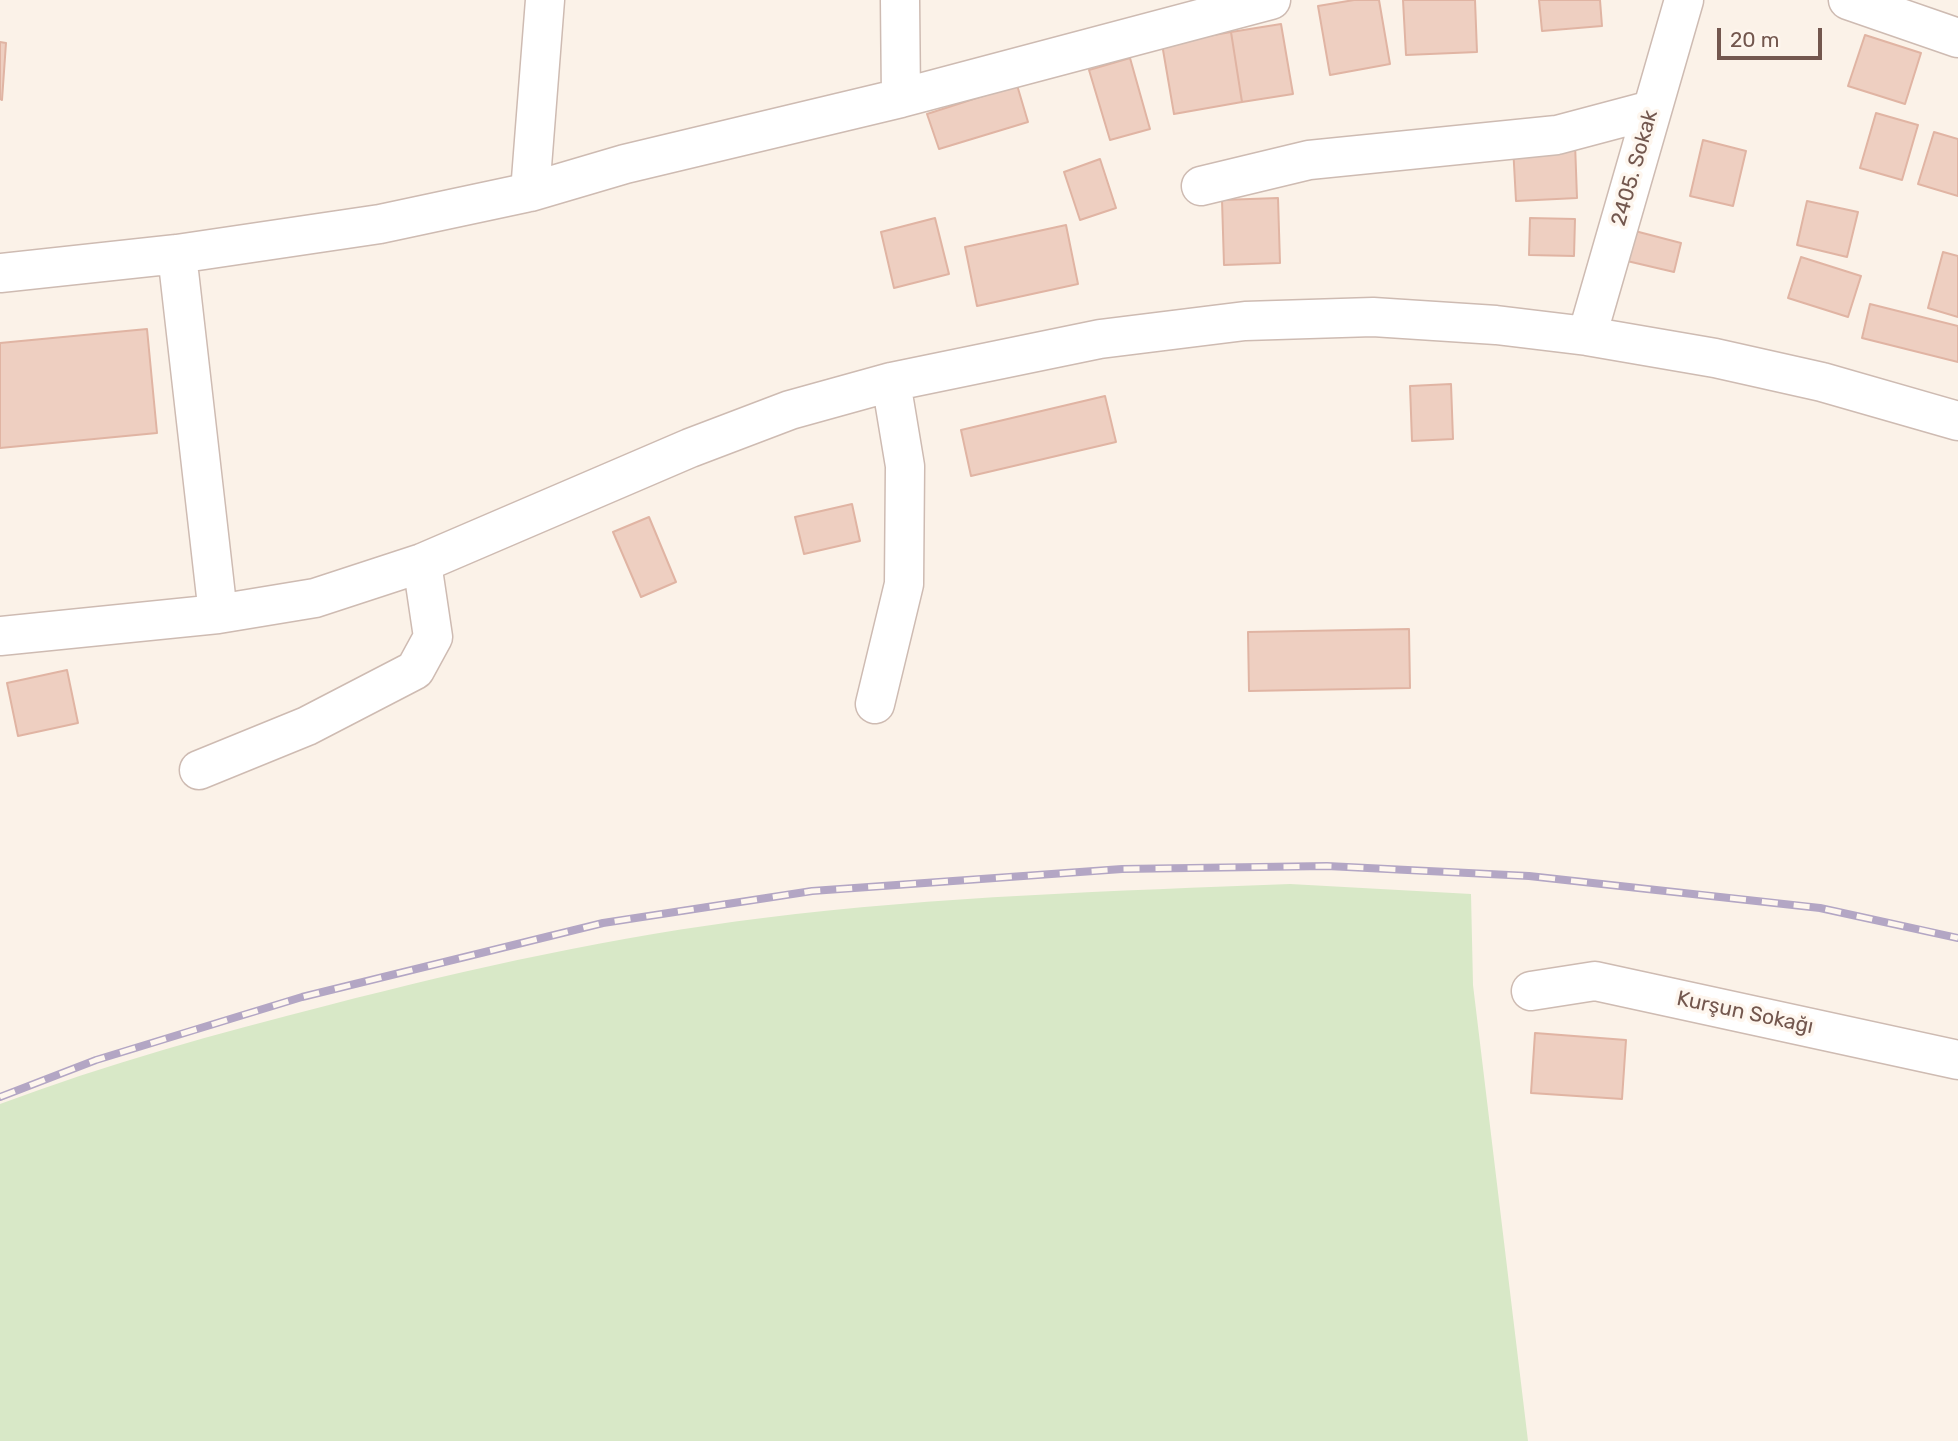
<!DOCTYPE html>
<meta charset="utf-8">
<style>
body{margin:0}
#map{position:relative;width:1958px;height:1441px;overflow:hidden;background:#fbf2e8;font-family:Rubik,sans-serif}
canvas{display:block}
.scale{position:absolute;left:1717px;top:28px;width:105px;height:32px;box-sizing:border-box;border:4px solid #73574e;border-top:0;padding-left:9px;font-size:21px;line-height:24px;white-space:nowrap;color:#73574e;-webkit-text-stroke:5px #fef6ee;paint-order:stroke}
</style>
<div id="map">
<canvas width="1958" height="1441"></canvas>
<div class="scale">20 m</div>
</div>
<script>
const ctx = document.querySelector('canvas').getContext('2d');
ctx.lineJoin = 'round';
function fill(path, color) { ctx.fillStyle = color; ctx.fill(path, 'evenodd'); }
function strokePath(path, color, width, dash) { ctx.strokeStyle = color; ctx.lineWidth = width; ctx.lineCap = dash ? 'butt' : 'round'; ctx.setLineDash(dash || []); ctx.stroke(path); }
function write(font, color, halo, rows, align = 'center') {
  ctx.font = font + ' Rubik,sans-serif'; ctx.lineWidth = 7; ctx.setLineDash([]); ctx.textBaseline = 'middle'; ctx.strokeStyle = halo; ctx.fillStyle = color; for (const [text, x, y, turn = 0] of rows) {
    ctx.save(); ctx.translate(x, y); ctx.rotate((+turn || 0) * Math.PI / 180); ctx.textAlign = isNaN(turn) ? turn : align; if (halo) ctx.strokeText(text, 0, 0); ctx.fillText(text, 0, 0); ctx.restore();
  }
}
fill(new Path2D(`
 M1290,884L1471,894L1473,985L1528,1441H0V1104C107,1064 218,1033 329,1005C472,968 616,936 763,918C938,896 1114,891 1290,884Z`), '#d8e8c7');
const building = new Path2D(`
 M1354,0H1379L1390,64L1330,75L1318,6Z
 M1403,0H1475L1477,52L1406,55Z
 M1539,0H1600L1602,26L1542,31Z
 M1281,24L1293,94L1242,102L1231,32Z
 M1231,32L1242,102L1174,114L1162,44Z
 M1865,35L1921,53L1905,104L1848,86Z
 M0,42L6,43L2,100L0,99Z
 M1130,58L1150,129L1110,140L1089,70Z
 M1017,85L1028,122L939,149L927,114Z
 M1876,113L1918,125L1902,180L1860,168Z
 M1934,132L1958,139V196L1918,184Z
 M1703,140L1746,151L1733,206L1690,196Z
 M1575,143L1577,198L1516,201L1513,146Z
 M1100,159L1116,208L1080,220L1064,172Z
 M1278,198L1280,263L1224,265L1222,200Z
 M1807,201L1858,212L1847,257L1797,245Z
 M935,218L949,274L894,288L881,232Z
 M1530,218L1575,219L1574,256L1529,255Z
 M1066,225L1078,284L977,306L965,247Z
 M1635,231L1681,243L1674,272L1627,261Z
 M1943,252L1958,256V317L1928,308Z
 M1801,257L1861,276L1848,317L1788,298Z
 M1870,304L1958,326V362L1862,338Z
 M147,329L157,433L0,448V343Z
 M1451,384L1453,439L1412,441L1410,386Z
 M1105,396L1116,442L971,476L961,430Z
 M852,504L860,541L804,554L795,517Z
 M649,517L676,582L641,597L613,532Z
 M1409,629L1410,688L1249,691L1248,632Z
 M67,670L78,723L18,736L7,683Z
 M1535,1033L1626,1040L1622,1099L1531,1093Z`);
fill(building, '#eecfc1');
strokePath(building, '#e0b4a3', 2);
const minor = new Path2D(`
 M900,0L901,98
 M1848,0L1958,38
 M1201,186L1309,160L1557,135L1651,110
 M530,192L545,0
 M177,254L218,614
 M0,273L177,254L380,224L530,192L625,164L901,98L1271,0
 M1587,336L1684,0
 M0,636L218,614L315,598L422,563L690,448L790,410L891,382L1100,339L1245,321L1373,317L1496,325L1587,336L1715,358L1822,382L1958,421
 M875,704L904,584L905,466L891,382
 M199,770L307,726L415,670L433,637L422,563
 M1531,991L1595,981L1958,1060`);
strokePath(minor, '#cebbb2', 41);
strokePath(minor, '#fff', 38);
const rail = new Path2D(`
 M0,1097L96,1060L302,997L603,923L812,891L1122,869L1327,866L1529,876L1820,908L1958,938`);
strokePath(rail, '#b3a6c4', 8);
strokePath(rail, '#fef6ee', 5, [16]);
write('21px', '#73574e', '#fef6ee', [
 ["2405. Sokak",1635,168,-74],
 ["Kurşun Sokağı",1745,1013,12]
]);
</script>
